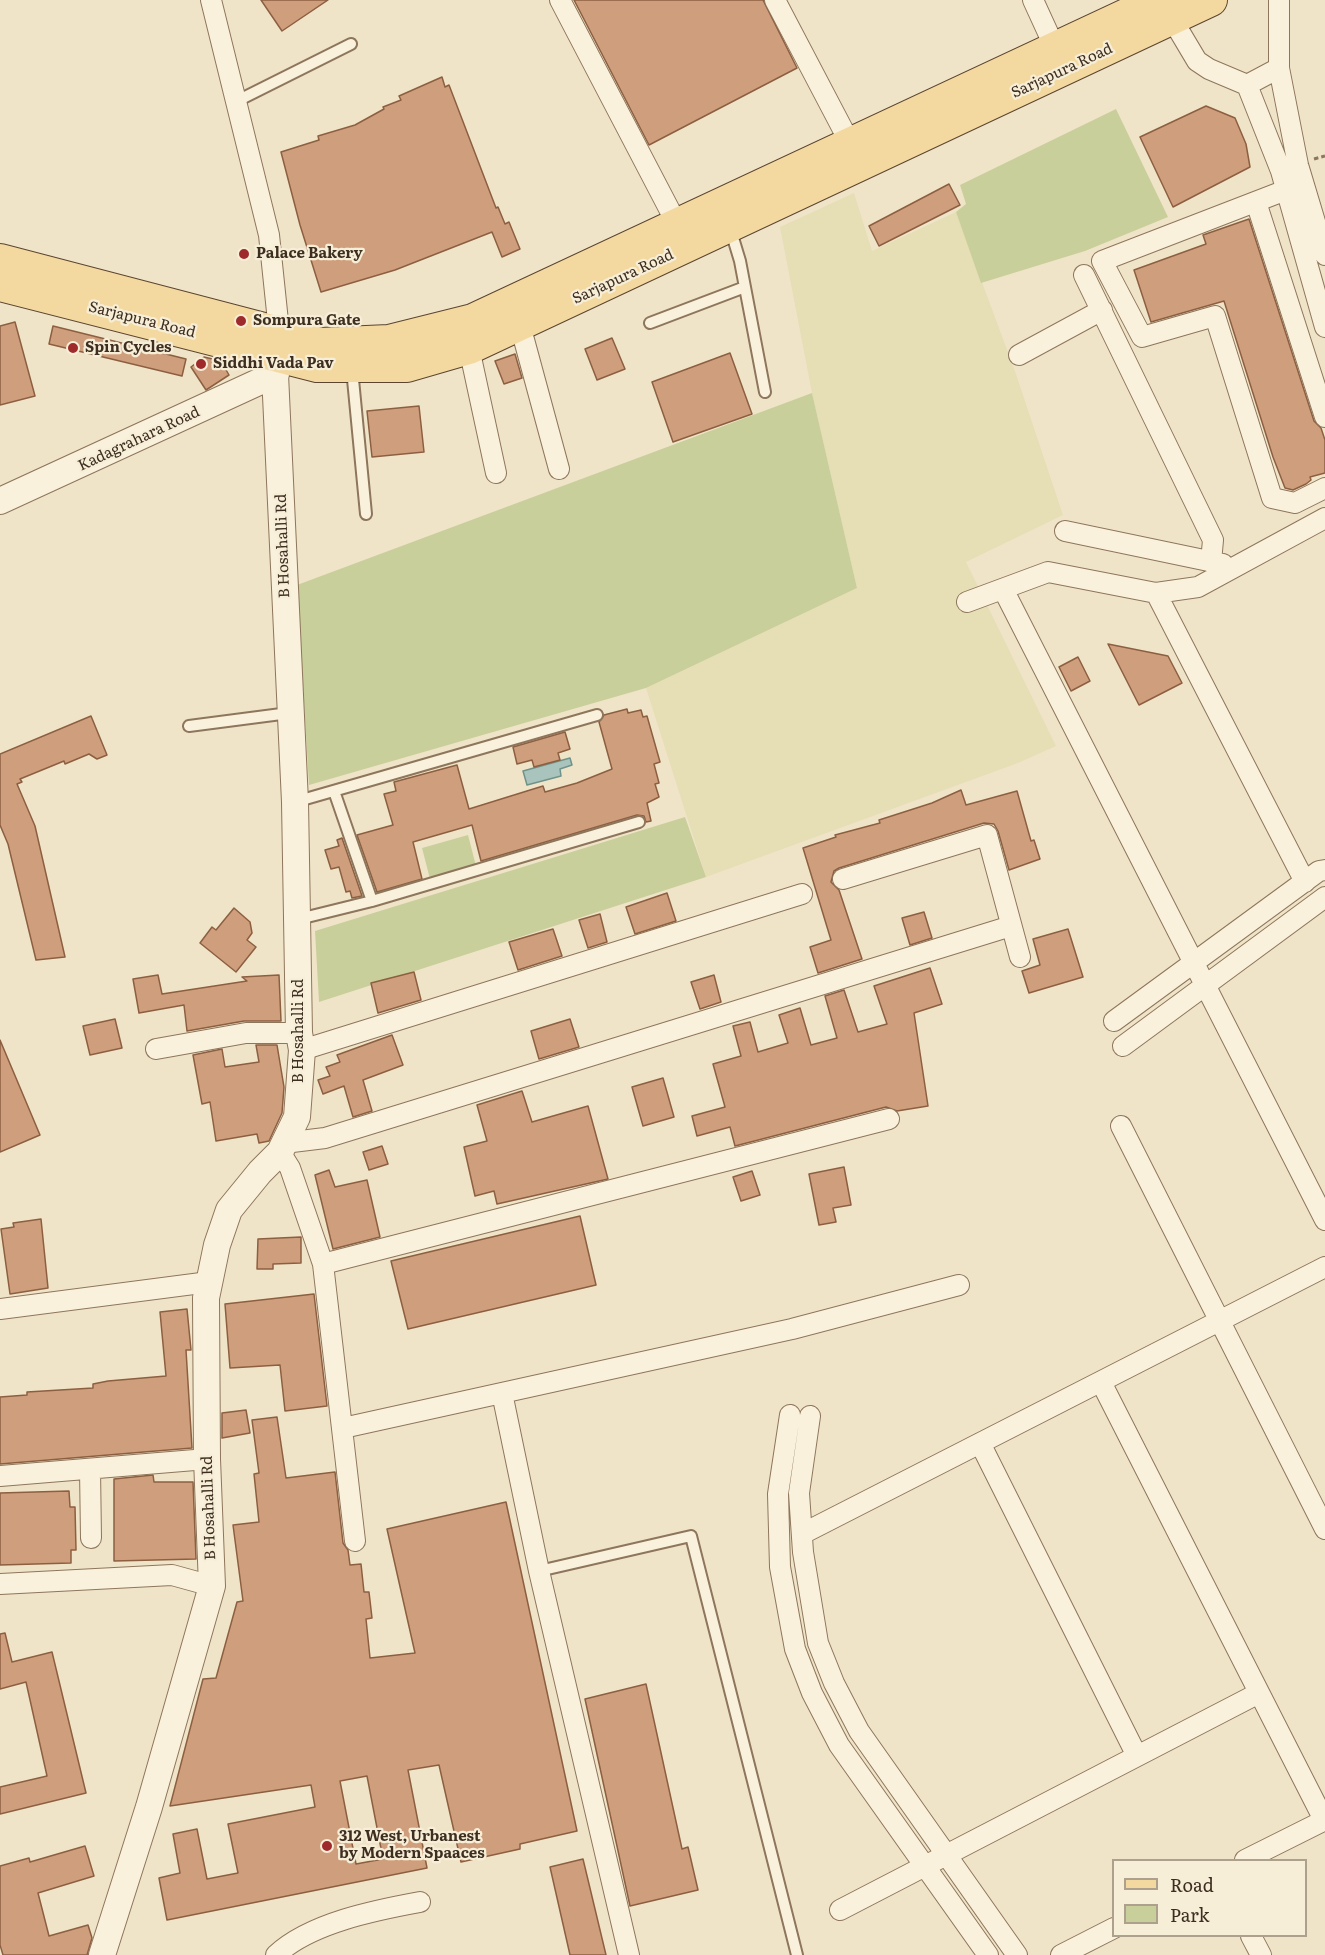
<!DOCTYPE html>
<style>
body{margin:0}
#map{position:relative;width:1325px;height:1955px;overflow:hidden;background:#f0e4c8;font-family:Literata,serif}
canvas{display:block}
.legend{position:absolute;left:1112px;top:1859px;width:195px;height:78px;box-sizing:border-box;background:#f7eed8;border:2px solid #ada18e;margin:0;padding:8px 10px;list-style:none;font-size:18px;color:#3d2e20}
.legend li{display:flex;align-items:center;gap:12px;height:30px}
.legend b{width:30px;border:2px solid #ada18e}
</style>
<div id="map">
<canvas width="1325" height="1955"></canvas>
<ul class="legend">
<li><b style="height:8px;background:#f3d9a0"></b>Road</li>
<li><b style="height:16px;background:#c9cf9b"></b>Park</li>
</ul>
</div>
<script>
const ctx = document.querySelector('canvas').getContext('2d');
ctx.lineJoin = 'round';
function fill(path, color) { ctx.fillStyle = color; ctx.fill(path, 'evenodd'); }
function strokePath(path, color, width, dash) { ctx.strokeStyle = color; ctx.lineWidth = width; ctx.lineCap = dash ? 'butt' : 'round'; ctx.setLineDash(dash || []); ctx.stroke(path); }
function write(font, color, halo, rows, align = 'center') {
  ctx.font = font + ' Literata,serif'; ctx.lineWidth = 4.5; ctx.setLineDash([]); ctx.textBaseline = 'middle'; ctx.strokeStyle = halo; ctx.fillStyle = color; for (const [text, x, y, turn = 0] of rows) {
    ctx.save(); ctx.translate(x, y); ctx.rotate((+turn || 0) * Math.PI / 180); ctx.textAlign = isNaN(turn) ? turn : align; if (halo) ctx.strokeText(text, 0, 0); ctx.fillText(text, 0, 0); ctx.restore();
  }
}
fill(new Path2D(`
 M854,193L872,251L956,212L1016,374L1063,515L966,562L1056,746L1018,763L706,877L646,688L857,588L812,393L780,227Z`), '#e6deb5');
fill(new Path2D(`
 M1116,109L1168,217L1085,251L981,283L956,212L966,204L960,185Z
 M812,393L857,588L646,688L309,785L297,585Z
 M685,817L706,877L319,1002L315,931Z
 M468,835L476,866L430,879L422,848Z`), '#c9cf9b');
const water = new Path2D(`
 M570,758L572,765L560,769L561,776L527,785L523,771Z`);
fill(water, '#a9c4bc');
strokePath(water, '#6f938a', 1.5);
const building = new Path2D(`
 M261,0H328L282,31Z
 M574,0H763L797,68L649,145Z
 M442,77L445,87L449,85L496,208L498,207L505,224L509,222L520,249L502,257L492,232L395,270L321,292L300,225L281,152L319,140L318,136L355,125L384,109L383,107L401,100L399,96Z
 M1206,106L1235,118L1246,144L1250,167L1173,207L1140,137Z
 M949,184L960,205L879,246L869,226Z
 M1249,219L1314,421L1321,428L1325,440V473L1310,477L1311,480L1306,484L1293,490L1285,488L1273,457L1224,301L1151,322L1134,270L1206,244L1203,235Z
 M15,322L35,396L0,405V326Z
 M53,326L186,359L182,376L49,344Z
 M612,338L625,369L597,380L585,349Z
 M730,353L752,414L673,442L652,382Z
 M515,354L522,378L504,384L495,361Z
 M204,357L221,361L229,375L206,390L191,367Z
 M419,406L424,452L372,457L367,411Z
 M1108,644L1168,656L1182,683L1139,705Z
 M1078,657L1090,681L1071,691L1059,667Z
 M627,709L628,713L641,710L643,717L647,716L660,762L654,764L659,783L655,784L659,797L647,803L651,821L646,822L644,816L637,815L481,861L472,825L413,842L422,879L377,892L357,835L393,825L384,794L396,791L394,782L457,765L469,809L543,786L545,792L577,783L612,769L599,722L604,715Z
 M91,716L107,755L97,759L89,754L65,764L64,761L20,779L22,782L17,784L35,826L65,957L36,960L8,844L0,825V754Z
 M565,732L570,749L558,753L560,760L534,767L532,760L517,764L513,747Z
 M961,790L966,805L1017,791L1031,841L1034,840L1040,859L1009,870L998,831L994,824L984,823L839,868L834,871L831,882L839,890L862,959L818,973L810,947L831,940L803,848L836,837L835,835L880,823L879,820L932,803Z
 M342,838L362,896L352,898L350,891L346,892L339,867L331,869L325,850L339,846L337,840Z
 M667,893L676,921L635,934L626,907Z
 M234,908L250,922L252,933L247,940L256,947L236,972L200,943L212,927L216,930Z
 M924,912L932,938L910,945L902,918Z
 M600,914L607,942L588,948L579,920Z
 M553,929L562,956L518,970L509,942Z
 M1068,929L1083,977L1029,993L1022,971L1040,965L1033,939Z
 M930,968L942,1004L914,1013L928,1106L897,1111L886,1107L735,1146L730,1127L697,1136L692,1116L725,1107L713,1064L741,1056L733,1026L750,1022L758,1052L788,1043L779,1015L800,1008L811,1045L837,1038L825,996L844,990L858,1032L887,1024L874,986Z
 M414,972L421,1000L378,1013L371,983Z
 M158,975L162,994L247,981L242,977L279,975L281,1021H244L187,1031L184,1005L139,1013L133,979Z
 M714,975L721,1002L700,1009L691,982Z
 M115,1019L122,1048L90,1055L83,1026Z
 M570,1019L579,1047L539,1059L531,1031Z
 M392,1035L403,1065L363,1080L372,1111L353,1117L344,1086L323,1094L318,1080L330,1076L326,1067L340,1062L337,1055Z
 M0,1040L40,1135L0,1152Z
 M256,1045H277L284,1087L282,1113L269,1141L259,1143L257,1134L216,1141L210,1102L202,1104L193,1055L222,1049L225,1067L259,1062Z
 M663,1078L674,1117L643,1126L632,1087Z
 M522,1091L532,1122L588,1106L608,1179L497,1204L494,1191L475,1196L464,1147L487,1141L477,1105Z
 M382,1146L388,1164L369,1170L363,1152Z
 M844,1167L851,1205L833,1208L836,1222L819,1225L809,1174Z
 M329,1170L335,1187L367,1180L380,1237L333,1249L315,1175Z
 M752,1171L760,1195L741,1201L733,1177Z
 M580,1216L596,1285L408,1329L391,1261Z
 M41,1219L48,1288L10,1294L1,1229L14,1227L13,1223Z
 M301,1237V1263L273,1264V1269H257L258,1239Z
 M314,1294L327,1406L285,1411L280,1365L230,1368L225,1304Z
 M187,1309L191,1350H186L192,1448L0,1464V1397L27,1395V1392L93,1388V1384L108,1381L166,1376L160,1312Z
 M246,1410L250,1433L222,1438V1413Z
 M277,1417L286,1478L335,1472L343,1543L348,1550L350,1565L361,1564L364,1592H369L372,1618L366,1619L370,1658L415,1653L387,1529L506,1502L577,1831L520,1844V1849L461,1862L439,1765L408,1770L427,1868L167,1920L159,1878L180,1873L173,1834L197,1829L207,1879L238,1873L228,1824L315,1807L311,1785L170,1806L203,1679L216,1678L237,1602L243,1601L233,1525L259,1522L254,1474L259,1473L252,1420ZM367,1776L383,1859L356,1864L340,1781Z
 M153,1475L154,1482H193L196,1559L114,1561V1479Z
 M69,1491L70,1507H75L76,1550H71V1563L0,1565V1493Z
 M5,1633L12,1662L52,1652L86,1793L0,1814V1787L47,1776L26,1682L0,1689V1634Z
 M646,1684L682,1849L688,1847L698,1890L630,1906L585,1699Z
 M85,1846L94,1876L38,1893L49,1936L88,1925L92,1938L87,1955H3L0,1945V1866L29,1858L30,1862Z
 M583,1859L606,1955H570L550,1867Z`);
fill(building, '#cf9f7d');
strokePath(building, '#8d5f41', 1.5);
const service = new Path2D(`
 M237,101L351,44
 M730,228L740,261L765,392
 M650,323L745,287
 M352,369L366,514
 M189,726L289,713
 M334,791L372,901
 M295,802L597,715
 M299,919L372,901L639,822
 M539,1571L691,1536L797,1955`);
const minor = new Path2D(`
 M211,0L269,235L279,331
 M560,0L678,226
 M775,0L850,143
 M1033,0L1055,48
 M1172,19L1197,61L1209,69L1247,85L1279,68V0
 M1279,68L1298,165L1325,255
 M1247,85L1281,171L1325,327
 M1286,190L1102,261L1142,337L1215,316L1272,498L1295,503L1325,488
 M1256,202L1325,417
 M1084,275L1213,540L1211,562
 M520,325L559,469
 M469,348L496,473
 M1019,355L1102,310
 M1065,531L1223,564
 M1003,589L1325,1220
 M1156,593L1305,882
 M967,602L1048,572L1156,593L1198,587L1325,518
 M843,879L987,835L1020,957
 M1114,1021L1319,871L1325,870
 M1123,1046L1325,897
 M156,1049L246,1033H299
 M302,1050L802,894
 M1121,1126L1325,1529
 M284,1143L325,1138L1011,926
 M280,1152L290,1168L323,1264L355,1541
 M323,1264L889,1119
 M0,1309L209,1282
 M1101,1382L1324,1820
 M502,1393L539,1571L629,1955
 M790,1415L778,1494L780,1567L795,1649L812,1693L839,1745L988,1955
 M810,1416L799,1493L803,1552L818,1643L834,1683L859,1731L1017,1955
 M343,1428L792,1329L959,1285
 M980,1443L1137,1756
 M90,1469L91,1538
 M0,1476L207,1459
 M802,1534L1325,1267
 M0,1584L172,1575L212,1586
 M1245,1860L1325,1820
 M840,1910L1259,1693
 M1251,1936L1261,1955
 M276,1955C310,1923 376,1910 420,1902
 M1061,1955L1114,1928`);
const tertiary = new Path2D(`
 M0,501L276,374
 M102,1955L149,1807L212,1586L207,1459L206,1298L217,1245L229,1210L260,1172L280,1152L297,1117L302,1050L299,1033L295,802L274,353`);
const primary = new Path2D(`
 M0,260L321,344L389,341L473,320L1158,0
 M0,285L317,366H407L469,348L1211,0`);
strokePath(service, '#8d765c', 14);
strokePath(minor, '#8d765c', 22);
strokePath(tertiary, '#8d765c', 28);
strokePath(primary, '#5b4430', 34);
strokePath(new Path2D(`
 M1314,159L1325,156`), '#8d765c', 3, [4.5, 3]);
strokePath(service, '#faf1dc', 10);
strokePath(minor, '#faf1dc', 20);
strokePath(tertiary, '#faf1dc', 26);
strokePath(primary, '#f3d9a0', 32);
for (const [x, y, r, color] of [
 [244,254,6,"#9e2a2b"],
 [241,321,6,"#9e2a2b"],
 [73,348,6,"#9e2a2b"],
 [201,364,6,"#9e2a2b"],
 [327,1846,6,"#9e2a2b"]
]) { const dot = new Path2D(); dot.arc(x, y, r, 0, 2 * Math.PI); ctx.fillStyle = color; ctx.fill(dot); strokePath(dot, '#f7eed8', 2); }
write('15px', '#3d2e20', '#f7eed8', [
 ["Sarjapura Road",1062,71,-25],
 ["Sarjapura Road",623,277,-25],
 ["Sarjapura Road",142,320,14],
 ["Kadagrahara Road",139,439,-25],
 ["B Hosahalli Rd",283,546,-92],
 ["B Hosahalli Rd",299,1031,-90],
 ["B Hosahalli Rd",209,1508,-92]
]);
write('bold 15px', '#3d2e20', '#f7eed8', [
 ["Palace Bakery",256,254],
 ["Sompura Gate",253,321],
 ["Spin Cycles",85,348],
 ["Siddhi Vada Pav",213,364],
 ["312 West, Urbanest",339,1837],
 ["by Modern Spaaces",339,1854]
], 'left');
</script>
